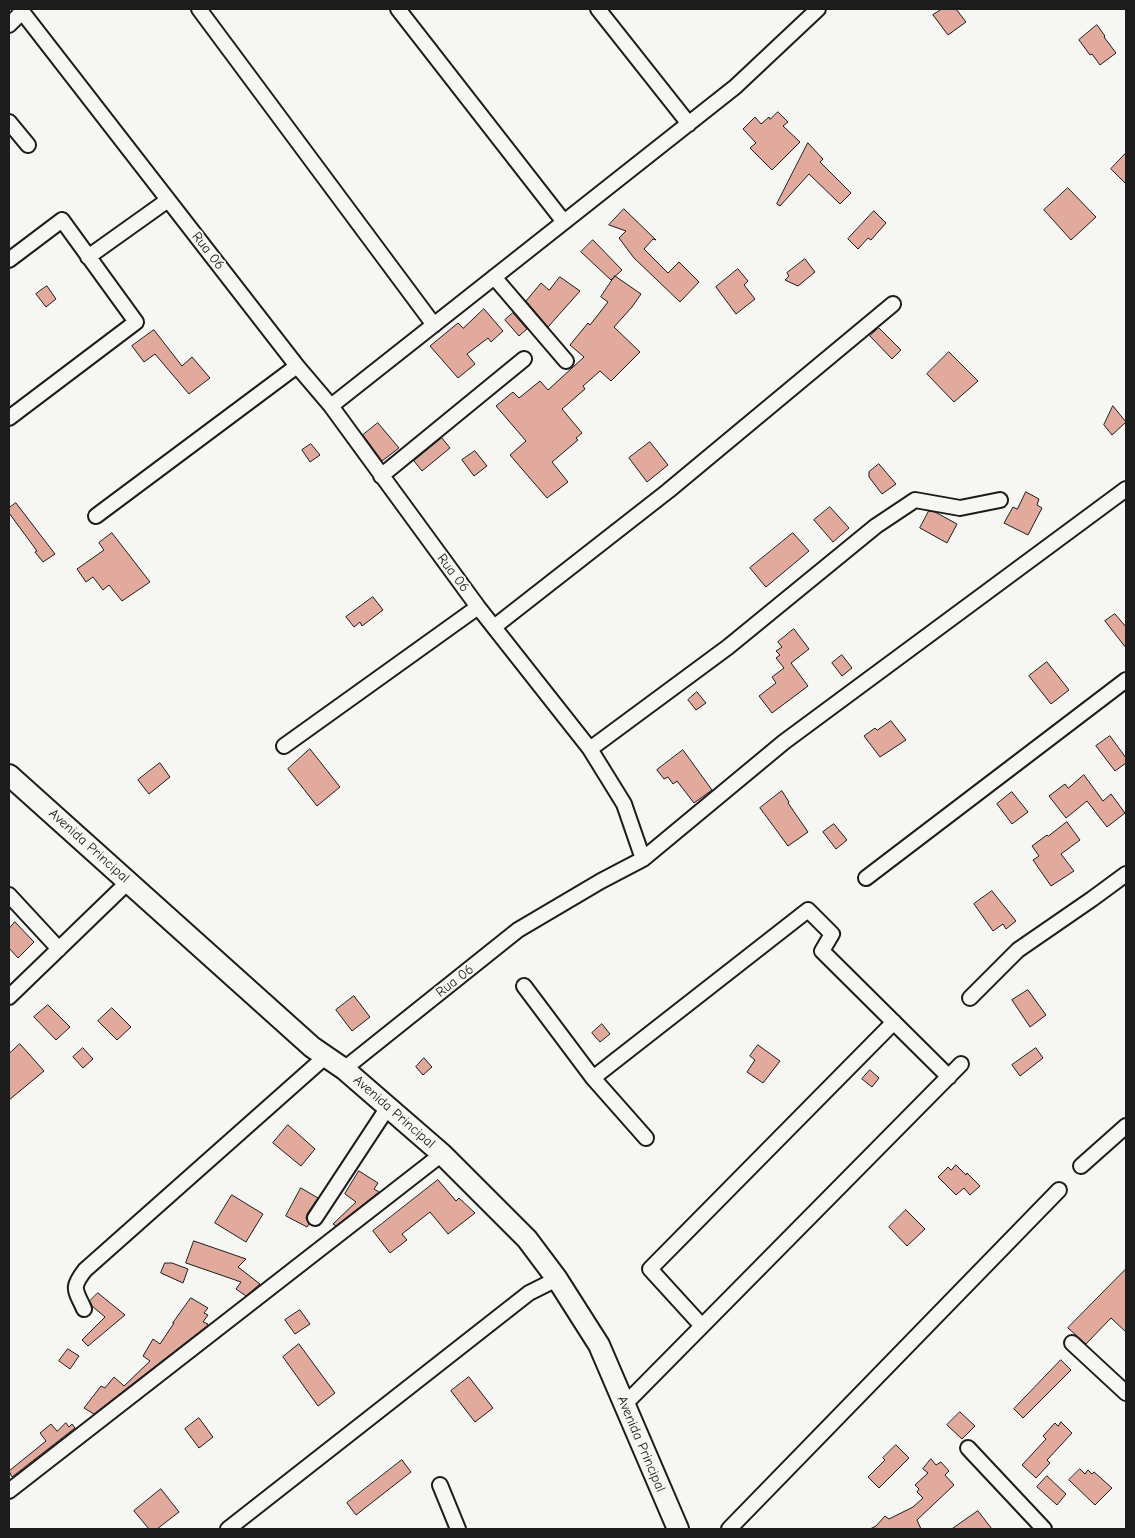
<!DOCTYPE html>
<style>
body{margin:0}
#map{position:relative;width:1135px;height:1538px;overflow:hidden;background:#f6f6f2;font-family:"Comic Neue",sans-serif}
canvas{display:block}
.frame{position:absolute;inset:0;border:10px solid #1c1c1c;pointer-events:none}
</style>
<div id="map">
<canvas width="1135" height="1538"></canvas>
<div class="frame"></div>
</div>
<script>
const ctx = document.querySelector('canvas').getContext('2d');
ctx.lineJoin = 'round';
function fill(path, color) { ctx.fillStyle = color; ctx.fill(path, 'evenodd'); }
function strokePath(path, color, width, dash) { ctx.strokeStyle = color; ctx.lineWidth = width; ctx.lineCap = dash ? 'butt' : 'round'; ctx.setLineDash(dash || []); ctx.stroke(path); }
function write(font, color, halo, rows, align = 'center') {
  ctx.font = font + ' "Comic Neue",sans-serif'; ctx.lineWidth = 4; ctx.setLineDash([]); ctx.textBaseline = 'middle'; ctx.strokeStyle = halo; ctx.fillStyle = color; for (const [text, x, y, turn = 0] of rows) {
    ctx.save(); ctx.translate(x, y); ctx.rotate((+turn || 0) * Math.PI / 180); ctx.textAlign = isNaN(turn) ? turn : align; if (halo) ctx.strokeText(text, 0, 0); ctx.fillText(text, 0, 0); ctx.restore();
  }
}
const building = new Path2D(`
 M942,9H956L966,22L948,35L933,15Z
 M1097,25L1105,36L1104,37L1116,53L1100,65L1092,54L1090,55L1079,40Z
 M778,112L788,122L783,126L800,142L772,170L750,148L756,143L743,129L755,117L761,124L769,117L770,119Z
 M808,143L823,159L820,162L851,193L840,204L809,174L780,206L777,204Z
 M1126,153V184L1111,169Z
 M1068,188L1096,217L1071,240L1044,210Z
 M624,209L656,240L653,239L644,249L668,273L679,262L699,282L680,302L634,258L619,238L626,231L609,225Z
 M874,211L886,223L871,240L868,238L858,249L848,239Z
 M593,240L622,270L611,280L581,252Z
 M805,259L815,272L798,286L785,280L789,276L787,273Z
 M738,269L748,281L744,285L755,299L736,314L716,287Z
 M615,276L641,294L632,307L614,327L640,352L611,381L600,371L583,386L585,389L562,409L582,433L576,438L578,440L552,462L568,482L547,498L510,455L526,441L496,406L513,392L519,398L540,381L548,390L584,357L570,345L588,323L590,325L608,302L601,297Z
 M560,277L580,291L548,327L526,301L541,283L549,290Z
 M47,286L56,299L46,307L36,294Z
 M484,309L503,331L491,342L488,338L467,354L475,364L458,378L430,346L458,323L463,328Z
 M513,313L527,329L519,336L505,320Z
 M879,328L901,350L892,359L870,336Z
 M154,330L182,366L192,357L210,378L189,394L155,354L144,362L132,346Z
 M949,352L978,381L954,402L927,374Z
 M1113,406L1126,422L1112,435L1104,425Z
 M378,423L399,448L382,461L363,435Z
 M442,438L450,448L422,471L414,461Z
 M650,442L668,465L647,482L629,458Z
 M311,444L320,455L310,462L302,450Z
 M475,451L487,466L474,476L462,460Z
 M879,464L896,484L882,494L869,477V472Z
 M1026,492L1039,499L1037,505L1042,508L1028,535L1004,523L1013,507L1017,509Z
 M16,503L55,554L43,562L35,552L37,551L9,513V508Z
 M830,507L849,528L833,542L814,520Z
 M929,511L935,512L957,524L947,543L920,528Z
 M112,533L150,582L122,601L109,585L103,590L93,577L86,582L77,569L104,550L99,543Z
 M793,533L809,551L766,587L765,586L750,568Z
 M373,597L383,610L362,626L360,622L354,627L346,617Z
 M1115,614L1126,627V648L1105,621Z
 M794,629L809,649L791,663L808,686L772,713L759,696L776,683L772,677L784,668L776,658L780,655L776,651L782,647L778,642Z
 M842,655L852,668L842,676L832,663Z
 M1047,662L1069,690L1051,704L1029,676Z
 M697,692L706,703L696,710L688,700Z
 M891,721L906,740L880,757L864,736L875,728L877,730Z
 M1110,736L1126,758V763L1115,771L1096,746Z
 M310,749L340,787L317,806L288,769Z
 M683,750L712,790L694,803L677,781L673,784L668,777L664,779L657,770Z
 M160,763L170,777L149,794L138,780Z
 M1084,775L1103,801L1111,794L1125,813L1107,827L1087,801L1066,818L1049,796L1065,784L1068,788Z
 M782,791L789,802L788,803L808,832L788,846L760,808Z
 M1012,792L1028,812L1012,824L997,804Z
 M1067,822L1080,840L1061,854L1074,871L1051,886L1033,860L1039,856L1032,846L1047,835L1048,836Z
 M834,824L847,840L836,849L823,832Z
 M992,891L1016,921L1006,929L1003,924L993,931L974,904Z
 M15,922L34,942L18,958L9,948V929Z
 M1028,990L1046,1015L1030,1027L1012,1000Z
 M354,996L370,1017L352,1031L336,1010Z
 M48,1005L70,1027L56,1040L34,1017Z
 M112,1008L131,1027L117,1040L98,1021Z
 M602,1024L610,1034L600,1042L592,1033Z
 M20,1044L44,1071L9,1100V1054Z
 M758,1045L780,1061L763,1083L747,1072L755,1060L750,1056Z
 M83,1048L93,1059L83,1068L73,1057Z
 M1036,1048L1043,1058L1020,1076L1012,1065Z
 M424,1058L432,1067L423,1075L416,1067Z
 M870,1070L879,1078L872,1087L862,1079Z
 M288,1125L315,1149L301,1166L273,1143Z
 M956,1165L966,1175L967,1173L980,1186L970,1195L964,1188L956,1195L938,1177L948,1167L951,1170Z
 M359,1171L378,1183L374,1189L379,1192L336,1226L333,1224L356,1202L345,1194Z
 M438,1180L456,1201L459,1198L475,1213L448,1234L430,1212L402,1234L407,1240L390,1253L373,1231Z
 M301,1188L318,1198L307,1214L306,1218L309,1224L307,1227L286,1216Z
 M232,1195L263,1214L246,1242L215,1223Z
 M906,1210L925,1229L907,1246L889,1227Z
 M194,1241L246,1259L238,1267L260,1284L246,1296L236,1289L241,1282L186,1263Z
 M165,1263H172L188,1269L183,1283L161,1273Z
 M1126,1269V1332L1111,1318L1086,1344L1068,1328Z
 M98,1293L125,1315L88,1346L82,1340L105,1317L92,1306L90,1301Z
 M191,1298L208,1308L204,1313L208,1315L203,1322L208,1324L207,1326L94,1414L84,1408L101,1386L105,1388L114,1377L124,1386L150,1361L143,1356L153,1339L160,1344L174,1323H173Z
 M300,1310L310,1324L295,1334L285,1320Z
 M299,1344L335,1393L318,1406L283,1357Z
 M68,1349L79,1356L70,1369L59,1361Z
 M1061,1360L1071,1370L1023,1418L1014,1409Z
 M469,1377L493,1408L475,1422L451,1391Z
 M960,1412L975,1426L962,1439L947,1425Z
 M199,1418L213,1437L199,1448L185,1429Z
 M1061,1422L1072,1433L1047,1460L1050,1463L1036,1478L1022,1465L1046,1439L1043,1436L1055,1423L1058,1426Z
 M66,1423L69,1427L72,1424L75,1428L12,1477L9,1471L46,1441L40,1433L51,1424L57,1431Z
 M896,1445L909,1458L879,1488L868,1477L885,1460L883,1458Z
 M931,1459L936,1465L941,1462L949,1471L945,1475L954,1485L917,1520L921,1529H870L876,1526L885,1516L889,1519L913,1507L923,1498L917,1492L919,1489L915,1485L928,1473L923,1469Z
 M402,1460L411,1472L356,1515L347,1503Z
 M1080,1469L1085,1474L1088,1470L1092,1474L1094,1472L1112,1488L1095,1505L1069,1480Z
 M1047,1476L1066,1494L1057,1505L1037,1487Z
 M161,1489L179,1512L157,1529H149L134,1511Z
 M978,1511L992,1529H952Z`);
fill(building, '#e2aa9c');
strokePath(building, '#1c1c1c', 1);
const street = new Path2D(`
 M20,9L297,366L331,406L478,607L590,749L624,804L643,859L601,881L518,930L344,1069
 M199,9L434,325
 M398,9L564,222
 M598,9L689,124
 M9,25L22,12
 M9,122L28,145
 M88,257L168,200
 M9,260L62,220L136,322L9,418
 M494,277L566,361
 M331,406L735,87L818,9
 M381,476L524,359
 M96,516L297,366
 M494,627L668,491L893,304
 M284,746L478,607
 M590,749L728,647L876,526L915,500L960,508L1000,500
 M643,859L784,742L1126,489
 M866,878L1126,680
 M9,895L59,949
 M524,986L593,1078L646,1138
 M9,997L128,882
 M970,998L1018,950L1092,899L1126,874
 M593,1078L808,910L832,934L822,951L949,1077
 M1081,1166L1126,1126
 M315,1218L388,1107
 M84,1309C75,1289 71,1288 85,1270L325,1057
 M702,1326L650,1269L894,1022
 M1072,1343L1126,1393
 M624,1405L961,1064
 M968,1448L1044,1529
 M440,1485L458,1529
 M9,1491L442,1154
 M228,1529L529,1293L557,1279
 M729,1529L1059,1190`);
const secondary = new Path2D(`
 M9,775L312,1047L344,1069L442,1154L527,1239L557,1279L599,1345L678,1529`);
strokePath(street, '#1c1c1c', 18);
strokePath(secondary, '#1c1c1c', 24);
strokePath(street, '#f6f6f2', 14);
strokePath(secondary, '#f6f6f2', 20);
write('14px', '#1c1c1c', '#f6f6f2', [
 ["Rua 06",208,251,52],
 ["Rua 06",453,573,53],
 ["Avenida Principal",89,846,42],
 ["Rua 06",455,981,-38],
 ["Avenida Principal",394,1112,41],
 ["Avenida Principal",641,1444,67]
]);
</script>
